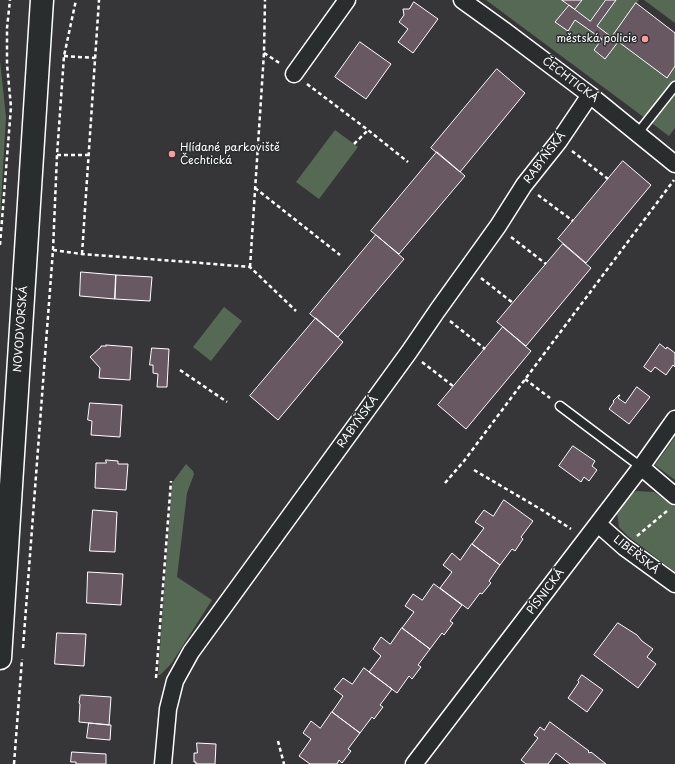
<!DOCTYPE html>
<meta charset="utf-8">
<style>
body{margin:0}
canvas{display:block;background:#363638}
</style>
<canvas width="675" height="764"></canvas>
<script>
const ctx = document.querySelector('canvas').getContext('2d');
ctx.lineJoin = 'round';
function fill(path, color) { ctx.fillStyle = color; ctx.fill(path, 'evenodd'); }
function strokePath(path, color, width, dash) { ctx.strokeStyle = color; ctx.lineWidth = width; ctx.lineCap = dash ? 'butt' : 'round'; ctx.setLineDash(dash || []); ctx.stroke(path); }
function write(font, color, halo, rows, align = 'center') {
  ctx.font = font + ' "Playpen Sans",sans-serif'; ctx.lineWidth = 3; ctx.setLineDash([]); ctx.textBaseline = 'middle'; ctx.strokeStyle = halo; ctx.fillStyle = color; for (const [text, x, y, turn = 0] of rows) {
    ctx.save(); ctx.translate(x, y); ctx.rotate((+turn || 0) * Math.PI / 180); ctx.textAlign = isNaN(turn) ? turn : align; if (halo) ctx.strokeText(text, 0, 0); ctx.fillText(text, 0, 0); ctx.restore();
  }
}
fill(new Path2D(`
 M486,0H562L568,5L555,22L567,30L575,20L602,39L594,50L605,58L618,41L669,74L675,66V128L669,136Z
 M581,0H605L590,21L575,9Z
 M616,0H639L612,37L596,26Z
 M644,0H675V23Z
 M0,61L6,117L0,219Z
 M335,130L358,147L319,199L296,182Z
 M224,307L242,321L211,361L193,347Z
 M675,437V480L655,465Z
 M186,464L193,471L194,474L187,493L177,577L212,600L171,664L160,675H158L172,483Z
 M636,491L654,492L675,507V572L629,537L619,527L617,513L625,499Z`), '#566954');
const building = new Path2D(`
 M562,0H582L575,9Z
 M606,0H616L597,26L618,42L605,59L594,50L602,39L575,20L568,31L555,22L569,5L590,21Z
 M414,2L438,19L413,53L398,42L408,29L399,22L404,15L403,9H409Z
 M636,3L675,33V66L667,78L612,37Z
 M360,42L391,64L366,99L335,77Z
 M497,69L525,93L460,172L431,148Z
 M437,152L465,176L399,254L371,231Z
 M623,161L651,185L586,263L558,239Z
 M376,235L404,259L338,337L310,314Z
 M563,244L591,268L526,346L497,322Z
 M81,272L116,275L115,299L80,296Z
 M116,275L152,277L150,301L115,299Z
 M316,318L343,342L278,420L250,396Z
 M503,327L531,351L466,429L438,405Z
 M660,344L666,349L667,347L675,353V367L673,365L666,375L655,367L651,372L644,367Z
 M106,345L132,347L130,380L99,378L100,368L90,357L101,347V346H106Z
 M152,348L169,349L167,387H157L158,374L153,373V365H150Z
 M637,387L650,397L629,424L609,409L614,402L613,401L619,395H620L618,398L625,403Z
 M90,403L122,405L120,437L91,435L92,421L88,420Z
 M573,446L595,461L592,466L597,470L589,481L584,477L581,482L559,466Z
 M106,460L118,461V464H128L126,490L95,488L96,463H106Z
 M504,500L533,521L521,537L523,539L515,551L512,549L500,565L472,544L484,528L475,522L484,510L493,516Z
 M93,510L117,512L115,552L90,551Z
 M472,544L500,565L489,581L491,583L482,594L480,593L468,609L440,588L452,572L443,565L452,553L460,560Z
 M88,572L123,574L121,605L87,603Z
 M434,584L462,605L450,621L453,623L444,635L442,633L430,649L402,628L414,612L405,606L413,594L422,600Z
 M618,623L637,635L642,641L653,649L647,657L656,664L638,688L594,655Z
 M402,628L430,649L418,665L421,667L412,679L409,676L397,693L369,672L381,656L373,649L381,637L390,644Z
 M57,633L86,634L84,666L55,664Z
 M364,668L392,689L380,705L383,707L374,719L372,717L360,733L332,712L343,696L334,689L343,678L352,684Z
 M582,675L603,690L587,712L568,698L579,682L578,681Z
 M81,695L111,697L109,725L79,722L80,704L79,703L80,696Z
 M332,712L360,733L348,749L351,751L342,763L339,760L337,764H310L299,756L311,739L303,733L311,721L320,728Z
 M550,722L589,751L588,752L590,753L591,752L606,764H570L556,753L548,764H526L521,760L538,738L534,735L540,727L544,730Z
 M89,723L111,725L110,740L87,738Z
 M197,743L216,744L215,764H196V762H194V753H197Z
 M72,752L106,754V764H76V762H71Z`);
fill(building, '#685862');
strokePath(building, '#fff', 1);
const service = new Path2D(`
 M637,134L675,86
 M560,406L641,467`);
const minor = new Path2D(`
 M462,0L505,31L590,95L675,164
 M294,74L347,0
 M641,467L675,496
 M598,524L624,547L675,584
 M163,764L168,709L175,681L191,652L409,352L437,311L498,226L524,185L559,141L590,95
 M414,764L641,467L675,419`);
const secondary = new Path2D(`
 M0,658L41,15L42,0`);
strokePath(service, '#fff', 11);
strokePath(minor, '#fff', 19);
strokePath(secondary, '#fff', 25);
strokePath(new Path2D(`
 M264,53L281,64
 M64,56L95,58
 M307,84L368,130L408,162
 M354,144L368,130
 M572,151L608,179
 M57,155H89
 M255,188L340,255
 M538,195L573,221
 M511,237L546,264
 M0,245L11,107L7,64V28L10,0
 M53,250L82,254L189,262L250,267L296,311
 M82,254L99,0
 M250,267L264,53L265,0
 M481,278L513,303
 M450,321L485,349
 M422,362L453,386
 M180,370L227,402
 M525,379L550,398
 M474,470L542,510L571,529
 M445,483L464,461L674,180
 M637,536L667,511
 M23,648L53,250L57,155L64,56L76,0
 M156,678L171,481
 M278,741L284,764
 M14,764L22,659`), '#fff', 2.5, [4, 3]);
strokePath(service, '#2a2d2e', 8);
strokePath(minor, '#2a2d2e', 16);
strokePath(secondary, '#2a2d2e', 22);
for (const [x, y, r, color] of [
 [645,39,4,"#ff9aa2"],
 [172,154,4,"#ff9aa2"]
]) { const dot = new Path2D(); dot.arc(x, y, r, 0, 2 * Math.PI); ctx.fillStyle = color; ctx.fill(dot); strokePath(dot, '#2a2d2e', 1.5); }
write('11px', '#fff', '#2a2d2e', [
 ["městská policie",637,39],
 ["Hlídané parkoviště",180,148,"left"],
 ["Čechtická",180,161,"left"]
], 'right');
write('11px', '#fff', '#2a2d2e', [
 ["ČECHTICKÁ",570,80,37],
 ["RABYŇSKÁ",545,158,-53],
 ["NOVODVORSKÁ",21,329,-86],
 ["RABYŇSKÁ",358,422,-54],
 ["LIBEŘSKÁ",636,555,38],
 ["PÍSNICKÁ",546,592,-53]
]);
</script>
